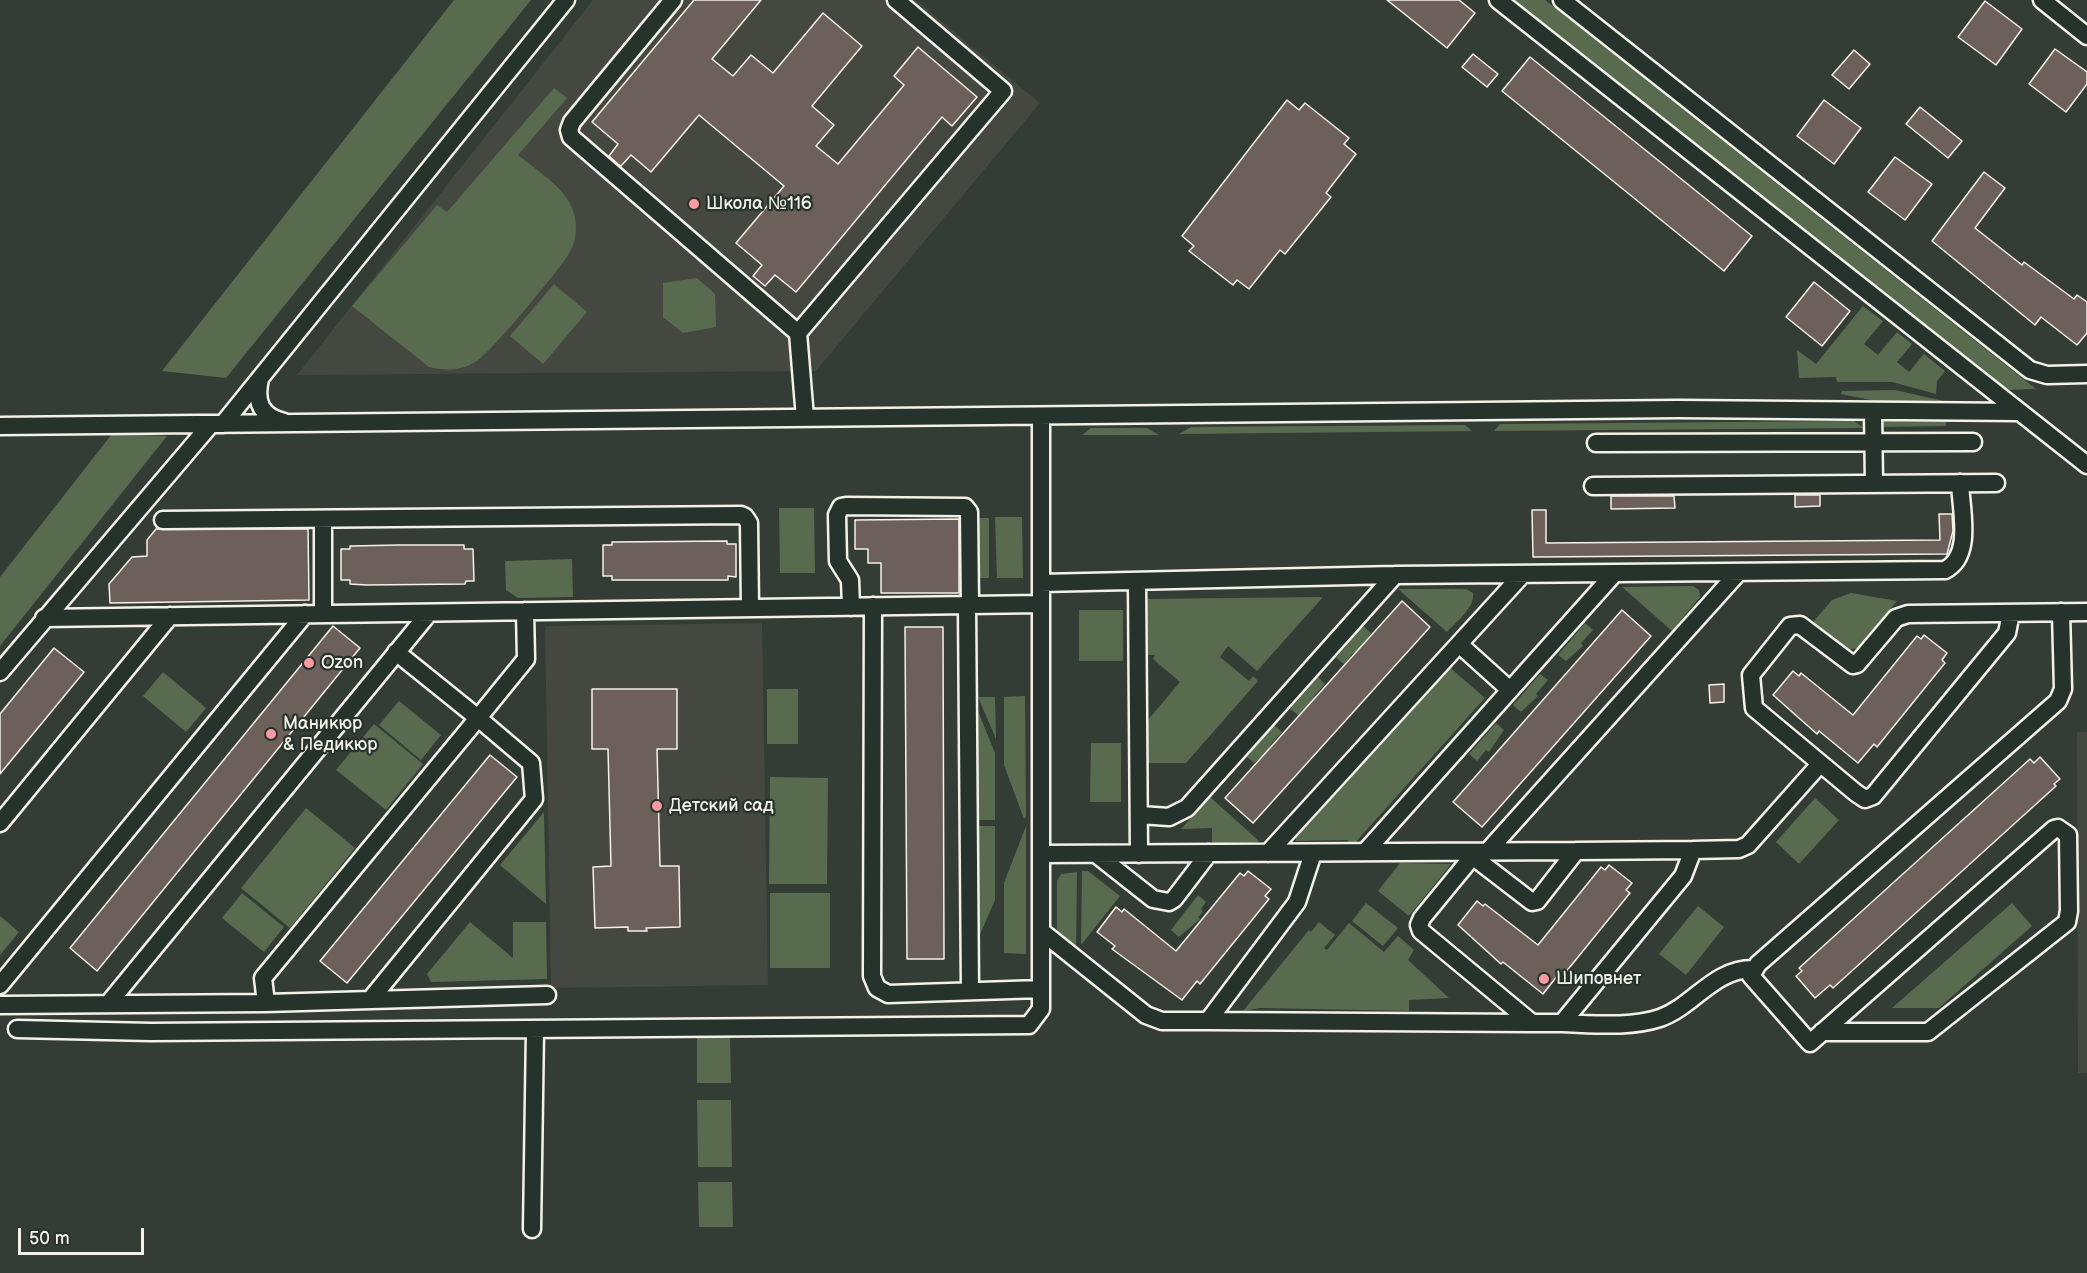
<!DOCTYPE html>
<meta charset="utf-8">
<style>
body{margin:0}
#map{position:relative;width:2087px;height:1273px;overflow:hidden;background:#343c36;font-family:"Balsamiq Sans",sans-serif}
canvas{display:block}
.scale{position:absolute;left:18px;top:1228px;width:126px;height:27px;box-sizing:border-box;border:3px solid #f4f1e8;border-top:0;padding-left:8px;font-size:18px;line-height:21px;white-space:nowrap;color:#f4f1e8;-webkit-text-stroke:4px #26332d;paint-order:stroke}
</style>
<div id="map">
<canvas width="2087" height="1273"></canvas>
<div class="scale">50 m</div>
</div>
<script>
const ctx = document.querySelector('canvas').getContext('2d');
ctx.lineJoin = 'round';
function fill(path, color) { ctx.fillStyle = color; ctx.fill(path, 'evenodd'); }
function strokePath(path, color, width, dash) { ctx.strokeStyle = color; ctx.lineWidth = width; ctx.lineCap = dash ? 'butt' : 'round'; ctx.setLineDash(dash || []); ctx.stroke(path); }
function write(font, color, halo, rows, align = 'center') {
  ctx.font = font + ' "Balsamiq Sans",sans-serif'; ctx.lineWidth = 4.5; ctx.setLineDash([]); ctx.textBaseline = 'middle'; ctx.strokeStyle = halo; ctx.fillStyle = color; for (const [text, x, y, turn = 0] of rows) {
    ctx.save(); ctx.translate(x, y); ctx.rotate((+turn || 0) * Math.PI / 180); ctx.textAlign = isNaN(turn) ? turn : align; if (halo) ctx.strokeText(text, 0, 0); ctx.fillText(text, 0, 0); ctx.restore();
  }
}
fill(new Path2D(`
 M593,0H916L1040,103L816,371L297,375Z
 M762,623L768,985L551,988L545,626Z
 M2077,732H2087V1073H2078Z`), '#454741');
fill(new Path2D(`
 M454,0H531L226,378L162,371Z
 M1507,0H1545L2036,389L2001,390Z
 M554,88L567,98L518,155C539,173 570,189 575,218C577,228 576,240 571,250C564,265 491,352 477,361C462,371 445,371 429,367L352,306L437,205L447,212Z
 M697,278L715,294L716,327L683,333L663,317V283Z
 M554,284L587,312L543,364L510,336Z
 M1863,306L1883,321L1864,344L1878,355L1897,332L1912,344L1897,362L1909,372L1924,354L1945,371L1937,381L1936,394L1892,382H1837L1836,377L1799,378L1797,350L1816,364Z
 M1895,390L1952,403H1886L1841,394L1842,391Z
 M1946,418V426L1881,427L1884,422Z
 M1854,421L1864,428L1494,431L1500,424Z
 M1465,425L1472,431L1179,434L1191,427Z
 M1091,428H1147L1159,435H1082Z
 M112,434L167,436L0,646V577Z
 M779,508H814L815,573H780Z
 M995,517H1022L1023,578H997Z
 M974,518H989V578H974Z
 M572,559L573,597L518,598L506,590L505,561Z
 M1693,586L1699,590L1700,597L1672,631L1622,587Z
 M1398,589H1466L1473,593C1475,608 1456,622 1447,632Z
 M1851,593L1897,601L1858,648L1848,650L1813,622L1832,600Z
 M1323,597L1257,671L1228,646L1220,657L1249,681L1253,676L1258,681L1186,763H1148V720L1180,682L1153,659L1155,655H1146L1145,599Z
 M1079,610H1123V661H1079Z
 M1585,623L1593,630L1581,643L1583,646L1566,661L1558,655Z
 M1363,626L1371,633L1356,655L1353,653L1344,664L1336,658Z
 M1447,665L1485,698L1353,845L1347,840L1296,841L1295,833Z
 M163,672L206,708L186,732L143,696Z
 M1540,674L1548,680L1536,694L1538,696L1521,712L1513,705Z
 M1318,677L1325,684L1313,697L1316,700L1298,715L1290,709Z
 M767,689H798V744H767Z
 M1025,696L1026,817L1024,819L1004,765V697Z
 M978,697H995L996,739Z
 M399,701L441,735L421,760L379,725Z
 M974,701L995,753V820H974Z
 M1496,723L1504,730L1489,752L1486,750L1477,761L1469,754Z
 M374,724L423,764L386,810L336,770Z
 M1274,725L1282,732L1270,745L1272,748L1254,763L1247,757Z
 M1091,743H1121V802H1090Z
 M770,777L828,778L827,884H769Z
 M1210,797L1259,841L1256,843L1212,845V828L1181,829Z
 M1815,798L1839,820L1799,864L1776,842Z
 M306,808L355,848L290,928L241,888Z
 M544,812L546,904L500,865Z
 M975,826H995V900L975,946Z
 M1026,826V954L1004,953V883Z
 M1400,863L1451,864L1409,916L1378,891Z
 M1082,871H1088L1120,896L1081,945Z
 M1077,872L1076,952L1057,935V881L1061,874Z
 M242,893L284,927L264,952L222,918Z
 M770,893H830V968H770Z
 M1198,895L1206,902L1201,909L1203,912L1198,917L1200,919L1179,937L1171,930Z
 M1366,903L1398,928L1383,946L1352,921Z
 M2012,903L2032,926L1939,1008H1892Z
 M1698,906L1724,927L1686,975L1659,954Z
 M0,916L19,932L0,955Z
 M470,922L513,958V922H546L547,979L431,982L427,974Z
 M1319,922L1335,935L1324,948L1327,950L1349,923L1384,952L1398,936L1414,950L1408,960L1449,998L1409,1000V1011L1260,1008L1243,1011L1309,930L1311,932Z
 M730,1037L731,1083H697V1038Z
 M697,1100H731L732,1167H698Z
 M698,1182H732L733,1227H699Z`), '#596b4e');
const building = new Path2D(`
 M694,0H761L712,59L733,76L751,55L773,73L823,13L862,46L812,106L834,125L816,146L838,164L904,85L894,76L918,47L977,97L952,126L942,117L796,292L775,275L765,286L753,276L762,265L736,243L784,186L699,115L651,172L631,155L621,166L619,165L609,156L618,144L592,122Z
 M1387,0H1459L1475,13L1447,48Z
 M1985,1L2022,29L1996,65L1958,37Z
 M2055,49L2087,72V84L2066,112L2029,84Z
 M1854,50L1870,64L1849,89L1832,75Z
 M1473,54L1498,74L1487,87L1462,67Z
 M1530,57L1752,236L1724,271L1502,91Z
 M1287,100L1299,110L1305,103L1349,138L1344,144L1356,154L1326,193L1331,197L1285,254L1280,250L1249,289L1237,280L1233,285L1189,251L1194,246L1182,236Z
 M1824,100L1861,128L1834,164L1797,136Z
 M1920,107L1962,141L1948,158L1906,124Z
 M1895,157L1932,184L1905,220L1868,192Z
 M1984,172L2005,188L1975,228L2022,265L2024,262L2074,299L2077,295L2087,302V333L2077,345L2041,317L2035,325L1932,241Z
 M1814,282L1850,311L1822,346L1786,317Z
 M1795,495H1820V506L1795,507Z
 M1611,496H1674L1675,508L1611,509Z
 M1532,510H1546V543L1940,540L1939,514H1952L1953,531L1947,554L1533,557Z
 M959,519V593H881V563H868V549H855V520Z
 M156,529H308L309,600L110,603L109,584L132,557L147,556V540Z
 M727,541V544H736V577L728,576V580H612V576H603V545H612V542Z
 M399,545H464V549H473L474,581H466L465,584L366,585L350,584V580H341V549H350V546Z
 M1402,601L1430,627L1253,823L1225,798Z
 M1622,610L1651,636L1482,827L1453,802Z
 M333,626L360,648L97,971L70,948Z
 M905,627H943L944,959H907Z
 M1924,635L1947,653L1942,660L1945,663L1877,747L1874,744L1858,763L1819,731L1817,734L1773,695L1793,671L1799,676L1801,673L1853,715L1917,636L1921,639Z
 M54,648L84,672L0,774V714Z
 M1724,684V702L1710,703L1709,685Z
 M592,689H677V749H657L660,866H679L680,927L646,928L647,931H628V927L595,928L593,867L611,866L608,749H592Z
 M490,755L517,777L347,983L320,961Z
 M2040,757L2060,779L2054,784L2056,786L1833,988L1830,985L1815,998L1796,976L1802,971L1799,968L2030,759L2034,763Z
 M1609,865L1632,883L1626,890L1630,893L1561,978L1558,975L1543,994L1503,962L1501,964L1458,925L1477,901L1483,906L1485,904L1538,945L1601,867L1605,870Z
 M1248,871L1271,889L1265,896L1269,899L1200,984L1197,981L1182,1000L1112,949L1115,946L1097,932L1116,907L1122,912L1124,909L1176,951L1240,873L1244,876Z`);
fill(building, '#6d605a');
strokePath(building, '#f4f1e8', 1.5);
const minor = new Path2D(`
 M673,0L572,122L569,130L571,137L798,333
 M1498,0L2087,465
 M1562,0L2030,370L2047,375L2087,374
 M2042,0L2087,36
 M260,379C255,401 260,416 284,422
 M1873,411L1874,484
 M805,418L798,333L1003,91L896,0
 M223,424L566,0
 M0,426L1678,409L2018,412
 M1596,443L1973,442
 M1593,486L1996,483
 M163,520L741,515L745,517L749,523L750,608
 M323,520V614
 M1137,581L1139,854
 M1041,583L1395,575L1945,570C1973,556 1961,510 1960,483
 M967,605L970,991
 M873,606L872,976L877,988L888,994L1041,989
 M851,607L850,580L838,561L837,515L841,507L846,506L965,507L969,512L970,605
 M2011,613L2007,633L1873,796L1865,799L1856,793L1754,708L1751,675L1790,626L1800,625L1853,665L1857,664L1896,618L1908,614L2087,612
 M44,618L1041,604
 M1459,644L1510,690
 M396,652L478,718L526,659L525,611
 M0,672L211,424
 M1140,815L1169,817L1187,808L1395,575
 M0,823L170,616
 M1693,850L1739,849L1748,845L1820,764
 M1365,852L1613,575
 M1467,852L1532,902L1537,901L1576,851L1693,850L1683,876L1562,1023H1532L1421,931L1419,925L1422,918L1473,856
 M1487,852L1738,573
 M1268,853L1521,576
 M1041,854L1576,851
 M1096,854L1153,899L1169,902L1174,899L1209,853
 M1041,931L1146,1015L1162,1021H1208L1297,902L1313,853
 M0,985L305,614
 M266,1003L263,978L478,718L531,763L534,799L370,1000
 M108,1004L429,613
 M0,1005L266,1003L547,995
 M1208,1021L1532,1023
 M1562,1023C1593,1024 1630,1028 1660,1018C1694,1006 1713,969 1753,969
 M17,1029L151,1032L1029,1025L1041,1009V416
 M1822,1032H1928L2067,922L2069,911L2068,835L2058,828L2054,829L1810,1043L1751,976L1758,964L2058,701L2063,689L2061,612
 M532,1229L535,1030`);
strokePath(minor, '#f4f1e8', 21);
strokePath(minor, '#26332d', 16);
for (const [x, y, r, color] of [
 [694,204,6,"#ff9aa2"],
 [309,663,6,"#ff9aa2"],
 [271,734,6,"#ff9aa2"],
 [657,806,6,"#ff9aa2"],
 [1544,979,6,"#ff9aa2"]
]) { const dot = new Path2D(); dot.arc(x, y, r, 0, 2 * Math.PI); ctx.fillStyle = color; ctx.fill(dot); strokePath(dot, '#26332d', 2); }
write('18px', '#f4f1e8', '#26332d', [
 ["Школа №116",706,204],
 ["Ozon",321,663],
 ["Маникюр",283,724],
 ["& Педикюр",283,745],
 ["Детский сад",669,806],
 ["Шиповнет",1556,979]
], 'left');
</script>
